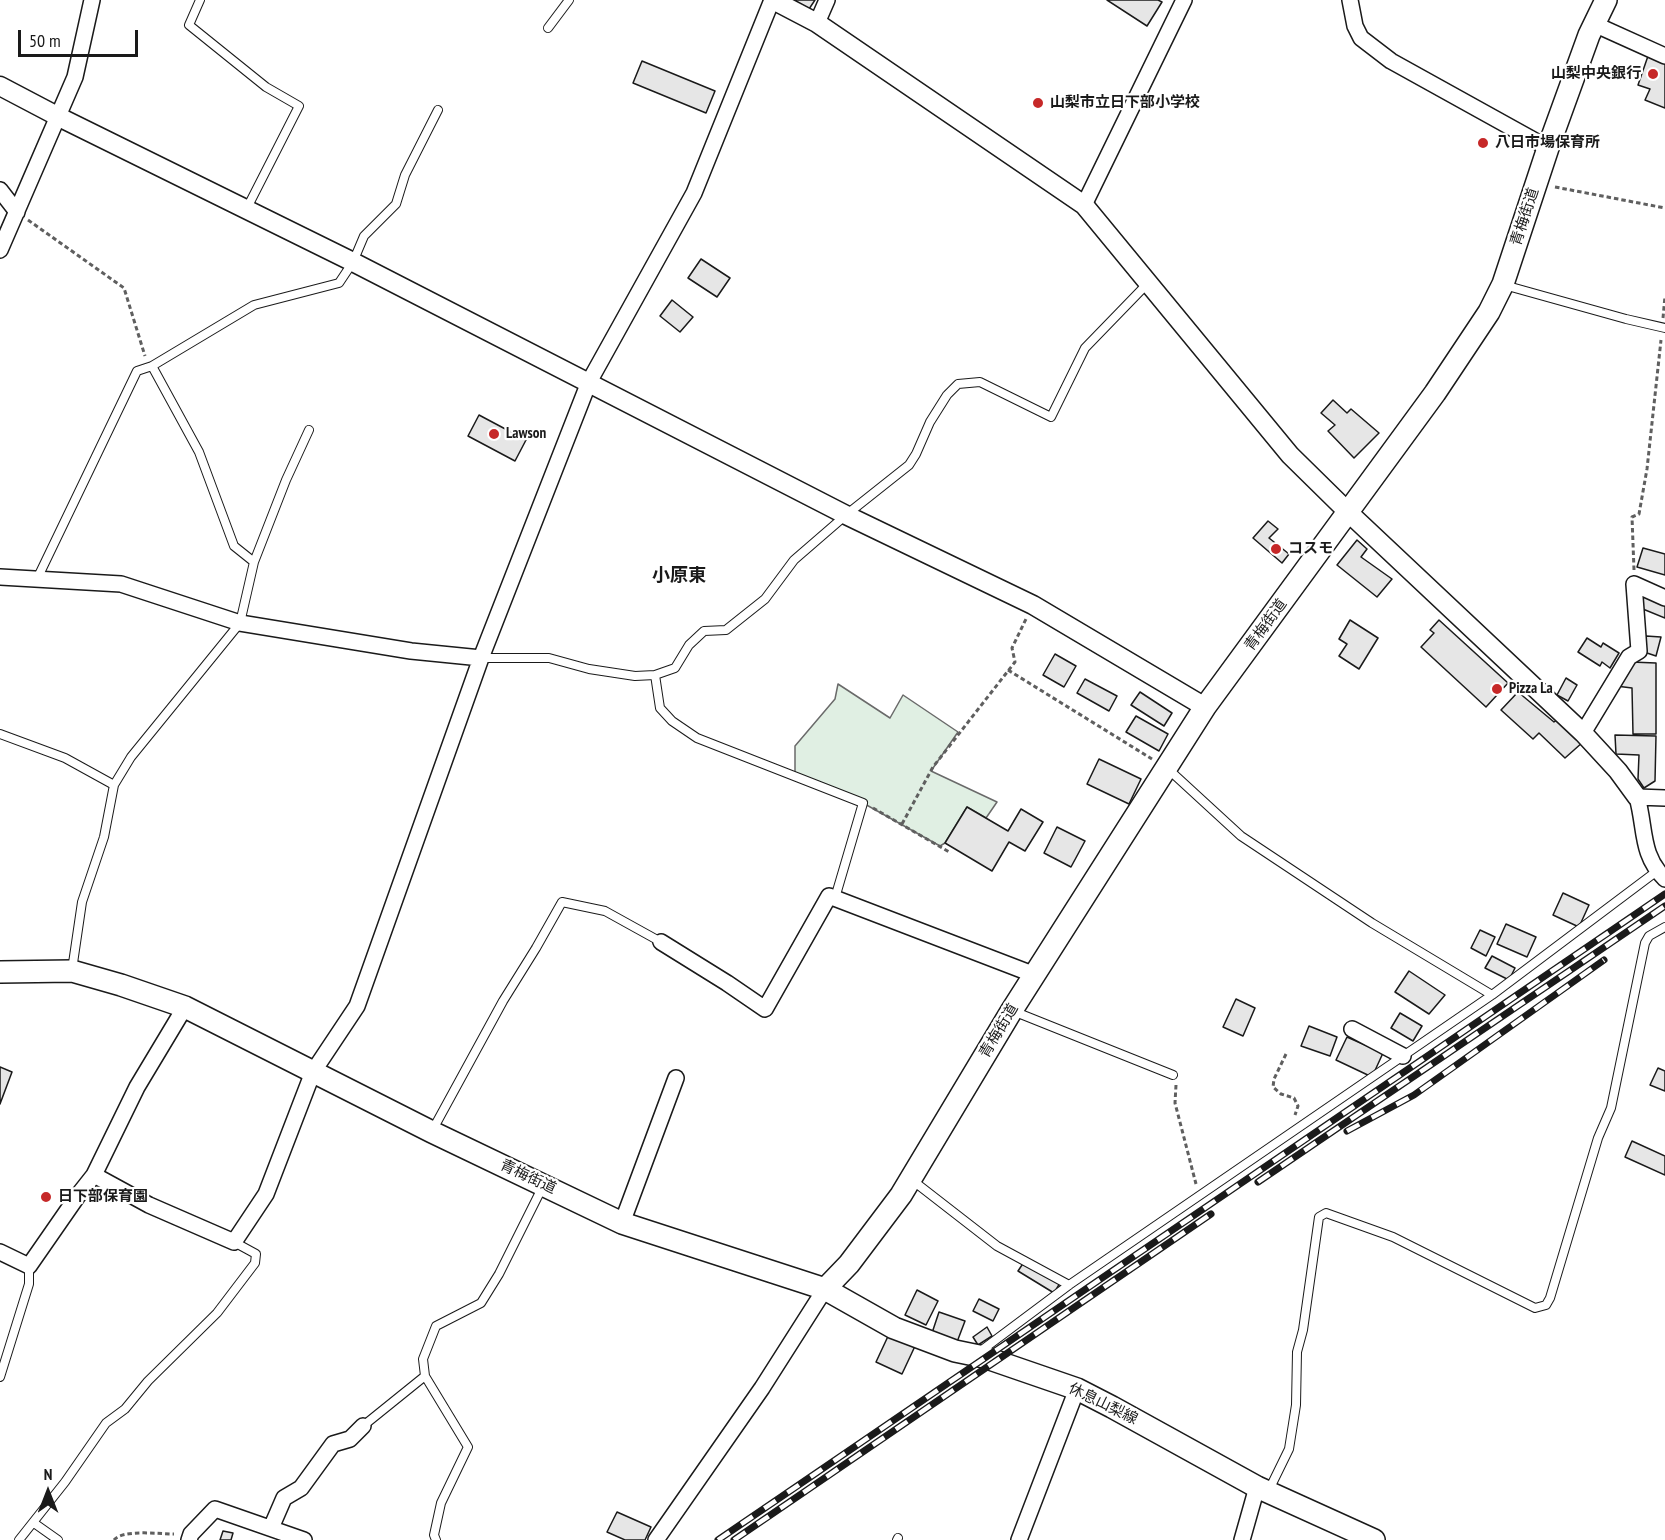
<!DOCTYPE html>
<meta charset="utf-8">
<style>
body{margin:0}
#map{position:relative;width:1665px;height:1540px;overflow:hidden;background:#fff;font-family:"PT Sans Narrow",sans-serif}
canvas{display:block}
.north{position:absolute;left:18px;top:1462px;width:60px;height:60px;-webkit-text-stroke:4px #fff;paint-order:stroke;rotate:0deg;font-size:16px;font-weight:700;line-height:24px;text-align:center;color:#1a1a1a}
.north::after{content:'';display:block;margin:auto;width:21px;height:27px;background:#1a1a1a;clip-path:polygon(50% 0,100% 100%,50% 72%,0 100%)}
.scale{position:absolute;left:18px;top:30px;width:120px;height:27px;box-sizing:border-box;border:3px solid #1a1a1a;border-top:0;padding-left:8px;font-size:18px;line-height:21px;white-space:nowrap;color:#1a1a1a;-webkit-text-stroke:4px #fff;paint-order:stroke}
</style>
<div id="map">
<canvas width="1665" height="1540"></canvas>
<div class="north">N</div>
<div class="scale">50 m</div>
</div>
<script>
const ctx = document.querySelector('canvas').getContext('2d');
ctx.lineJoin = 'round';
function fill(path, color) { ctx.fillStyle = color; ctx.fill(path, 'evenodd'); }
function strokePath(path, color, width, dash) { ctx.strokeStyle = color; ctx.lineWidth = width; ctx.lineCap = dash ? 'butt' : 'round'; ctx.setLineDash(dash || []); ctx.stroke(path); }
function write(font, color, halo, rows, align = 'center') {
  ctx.font = font + ' "PT Sans Narrow","Noto Sans JP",sans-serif'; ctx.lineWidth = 4.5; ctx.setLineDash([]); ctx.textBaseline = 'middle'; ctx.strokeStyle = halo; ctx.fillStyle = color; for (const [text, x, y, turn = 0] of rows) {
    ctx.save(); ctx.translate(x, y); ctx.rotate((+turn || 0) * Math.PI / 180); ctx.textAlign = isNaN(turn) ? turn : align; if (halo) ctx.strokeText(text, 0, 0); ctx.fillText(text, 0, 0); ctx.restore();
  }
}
const green = new Path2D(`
 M838,684L890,718L903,695L958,732L931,771L997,802L986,818L967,807L945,843L940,846L863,803L795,776V746L835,699Z`);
fill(green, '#e0efe3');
strokePath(green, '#6a6a6a', 1.5);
const building = new Path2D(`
 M794,0H815L809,9Z
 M1107,0H1158L1162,2L1147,26Z
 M1648,56L1665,62V108L1645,100L1650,89L1638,85Z
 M642,61L715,91L706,113L633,83Z
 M701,259L730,278L717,297L688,278Z
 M672,300L693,317L680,332L660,316Z
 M1333,400L1347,413L1351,409L1379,433L1354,458L1328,431L1335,425L1321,413Z
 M479,415L526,440L515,461L468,436Z
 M1268,521L1278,529L1269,538L1289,554L1282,563L1253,538Z
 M1357,540L1367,549L1361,557L1392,579L1377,597L1337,565Z
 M1643,548L1665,554V575L1637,567Z
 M1641,593L1665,603V618L1638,607Z
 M1350,620L1378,638L1359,669L1339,656L1347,644L1339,639Z
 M1439,620L1508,683L1486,707L1421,647L1434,633L1430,630Z
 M1646,636L1661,637L1656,656L1644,652Z
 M1587,638L1601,647L1603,643L1619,653L1610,668L1602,662L1600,666L1578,652Z
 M1055,654L1076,666L1064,687L1043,675Z
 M1631,662L1656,663V734H1633L1632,688L1616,686Z
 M1566,678L1577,685L1568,701L1557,695Z
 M1085,679L1117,696L1109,711L1077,693Z
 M1140,692L1172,713L1164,726L1131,705Z
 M1518,692L1554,722L1560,718L1583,742L1565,758L1539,733L1533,739L1501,710Z
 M1136,716L1168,734L1159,751L1126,732Z
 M1615,735L1656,736L1655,781L1644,788L1638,779L1639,755L1616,754Z
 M1099,759L1141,779L1129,804L1087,784Z
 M967,807L1008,831L1021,809L1043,822L1025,851L1009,842L992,871L945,843Z
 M1057,827L1085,841L1071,867L1044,853Z
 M1563,893L1589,905L1579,927L1553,915Z
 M1506,924L1536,937L1527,957L1497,944Z
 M1480,930L1495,937L1486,956L1471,948Z
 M1492,956L1515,968L1509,980L1485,968Z
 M1409,971L1445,995L1429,1014L1395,992Z
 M1236,999L1255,1008L1243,1036L1223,1027Z
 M1400,1013L1422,1026L1413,1041L1391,1028Z
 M1309,1026L1337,1037L1330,1056L1301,1046Z
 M1347,1037L1383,1053L1372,1077L1336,1060Z
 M0,1067L12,1072L0,1104Z
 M1658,1068L1665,1071V1091L1650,1085Z
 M1632,1141L1665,1156V1175L1625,1157Z
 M1024,1262L1060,1283L1054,1293L1018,1271Z
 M917,1290L938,1301L926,1325L905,1315Z
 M979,1299L999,1309L993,1321L973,1311Z
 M939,1312L965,1321L957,1342L932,1333Z
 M987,1327L992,1336L978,1345L973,1337Z
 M890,1332L916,1344L902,1374L876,1362Z
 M617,1512L651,1527L645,1540H625L607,1532Z
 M223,1531L233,1533L231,1540H220Z`);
fill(building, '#e6e6e6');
strokePath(building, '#1a1a1a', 1.5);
const service = new Path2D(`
 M200,0L189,25L266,87L299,106L246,210
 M548,28L569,0
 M1504,285L1626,319L1665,328
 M254,562L286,480L309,430
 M37,579L137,371L152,366
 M481,658H549L589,669L635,676L655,675L660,708L672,721L697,738L863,803L835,898
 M655,675L675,668L689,645L704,631L726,630L765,599L794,560L846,515L909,465L916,454L930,422L947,395L958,384L980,382L1051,417L1085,348L1148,283
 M0,734L65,758L114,785
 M1167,768L1241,836L1372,923L1492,995
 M72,970L82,902L104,837L114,785L131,757L240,623L254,562L234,546L199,452L152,366L254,305L339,283L353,262L364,236L396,204L405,175L438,110
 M1013,1011L1173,1075
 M432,1131L503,1001L536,948L562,902L605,911L661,942
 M912,1180L997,1246L1069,1285
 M978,1353L1069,1285L1492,995L1657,871
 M0,1377L29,1284V1266
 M363,1426L425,1376
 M1268,1492L1289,1449L1296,1405L1297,1352L1303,1330L1319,1217L1326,1213L1393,1237L1535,1308L1546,1305L1550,1298L1598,1138L1611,1108L1645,943L1649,936L1665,927
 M34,1523L58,1540
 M19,1540L65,1482L106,1423L125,1409L148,1381L217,1313L255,1263L256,1254L234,1242
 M436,1540L434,1535L441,1503L468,1447L425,1376L423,1359L436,1326L481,1303L499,1274L543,1186
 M897,1540L898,1538`);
const minor = new Path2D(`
 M1350,0L1355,26L1361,38L1391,61L1548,148
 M817,23L827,0
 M1594,24L1665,56
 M0,190L17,212
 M1084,205L1184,0
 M0,250L75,77L92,0
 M0,577L121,584L240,623L411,651L481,658
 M1583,733L1629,657L1639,651L1634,584L1665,598
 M1665,798L1637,797C1646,829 1640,854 1665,879
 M661,942L727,983L765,1009L829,896L1035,975
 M1352,1029L1403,1056
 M94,1175L149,1205L234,1242L266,1194L313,1072L357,1006L481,658L589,382L694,193L772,0
 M622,1223L676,1078
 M0,1252L29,1266L79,1194L94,1175L137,1087L185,1007
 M271,1528L284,1498L301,1488L333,1444L350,1439L363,1426
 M189,1540L191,1534L215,1509L304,1540
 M656,1540L762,1388L825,1289
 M1019,1540L1077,1389
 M1242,1540L1257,1487`);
const tertiary = new Path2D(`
 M773,0L817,23L1084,205L1290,455L1348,512L1583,733L1618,771L1637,797
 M0,86L59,117L353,262L846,515L1033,605L1205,707`);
const secondary = new Path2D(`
 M0,972L72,971L121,985L185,1007L432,1132L622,1223L825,1289L894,1328L955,1351L984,1357L1077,1389L1112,1407L1257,1487L1374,1540
 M825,1289L849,1264L901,1195L1012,1010L1205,707L1435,393L1489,312L1503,284L1548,148L1589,35L1606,0`);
strokePath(service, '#1a1a1a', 10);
strokePath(minor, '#1a1a1a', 18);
strokePath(tertiary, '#1a1a1a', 21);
strokePath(secondary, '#1a1a1a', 24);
strokePath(new Path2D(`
 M1555,187L1665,208
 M28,220L124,288L145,356
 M1663,318L1665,296
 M1634,570L1632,517L1639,514L1647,469L1661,340
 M1008,670L1152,759
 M873,808L951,853
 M902,824L933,767L1015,662L1012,648L1026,619
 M1286,1054L1274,1079L1273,1087L1281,1094L1294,1098L1298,1106L1295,1115
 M1176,1085L1175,1103L1196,1184
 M114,1540C123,1529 160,1534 174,1534`), '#5f5f5f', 3, [4.5, 3]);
strokePath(service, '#fff', 8);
strokePath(minor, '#fff', 15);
strokePath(tertiary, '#fff', 18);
strokePath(secondary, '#fff', 21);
const rail = new Path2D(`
 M1347,1131L1414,1095L1604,960
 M1258,1182L1665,906
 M718,1540L1665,894
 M734,1540L1211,1214`);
strokePath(rail, '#1a1a1a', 7);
strokePath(rail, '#fff', 4.5, [14]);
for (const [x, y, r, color] of [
 [1653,74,6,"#c62828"],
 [1038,103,6,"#c62828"],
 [1483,143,6,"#c62828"],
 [494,434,6,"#c62828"],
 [1276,549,6,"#c62828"],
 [1497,689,6,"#c62828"],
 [46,1197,6,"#c62828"]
]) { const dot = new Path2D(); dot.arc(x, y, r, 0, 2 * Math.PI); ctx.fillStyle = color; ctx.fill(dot); strokePath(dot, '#fff', 2); }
write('bold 15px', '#1a1a1a', '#fff', [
 ["山梨中央銀行",1641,74,"right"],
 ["山梨市立日下部小学校",1050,103],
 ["八日市場保育所",1495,143],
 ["Lawson",506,434],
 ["コスモ",1288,549],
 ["Pizza La",1509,689],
 ["日下部保育園",58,1197]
], 'left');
write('15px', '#1a1a1a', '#fff', [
 ["青梅街道",1525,217,-72],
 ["青梅街道",1266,625,-54],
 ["青梅街道",999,1031,-59],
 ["青梅街道",528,1177,25],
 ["休息山梨線",1103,1404,26]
]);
write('bold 18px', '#1a1a1a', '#fff', [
 ["小原東",679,576]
]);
</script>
